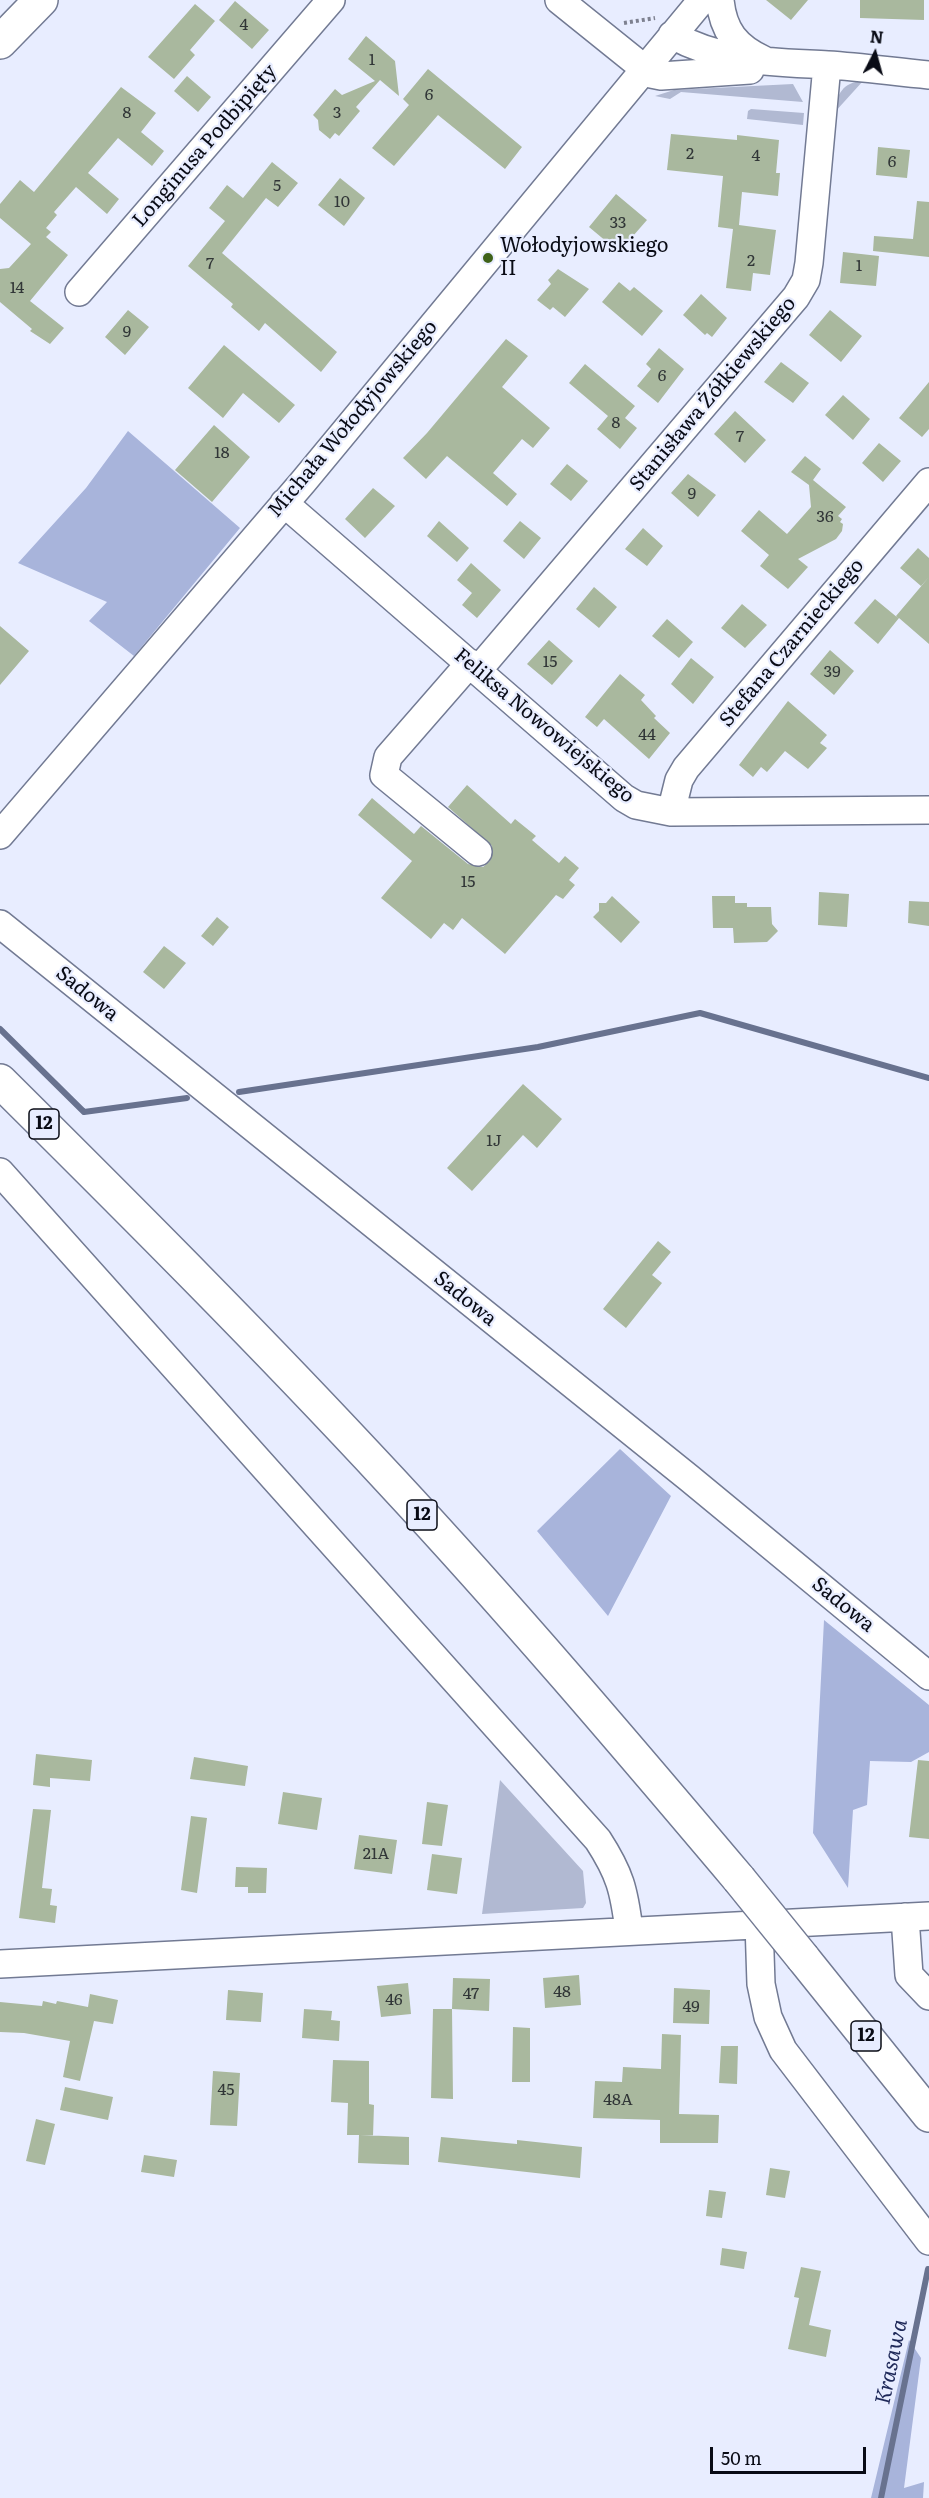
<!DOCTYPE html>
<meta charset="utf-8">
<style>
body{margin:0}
#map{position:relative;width:929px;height:2498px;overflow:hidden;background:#e8edff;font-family:Literata,serif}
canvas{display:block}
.north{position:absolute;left:845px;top:24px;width:60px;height:60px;-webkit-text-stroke:4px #e8edff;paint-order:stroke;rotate:6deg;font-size:16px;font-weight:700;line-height:24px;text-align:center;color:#090b15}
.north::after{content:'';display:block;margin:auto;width:21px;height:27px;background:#090b15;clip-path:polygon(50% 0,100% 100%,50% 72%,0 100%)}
.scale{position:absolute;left:710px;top:2447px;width:156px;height:27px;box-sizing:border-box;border:3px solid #090b15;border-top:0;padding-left:8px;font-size:18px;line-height:21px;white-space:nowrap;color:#090b15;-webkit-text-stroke:4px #e8edff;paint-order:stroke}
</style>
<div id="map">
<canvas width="929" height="2498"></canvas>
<div class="north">N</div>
<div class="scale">50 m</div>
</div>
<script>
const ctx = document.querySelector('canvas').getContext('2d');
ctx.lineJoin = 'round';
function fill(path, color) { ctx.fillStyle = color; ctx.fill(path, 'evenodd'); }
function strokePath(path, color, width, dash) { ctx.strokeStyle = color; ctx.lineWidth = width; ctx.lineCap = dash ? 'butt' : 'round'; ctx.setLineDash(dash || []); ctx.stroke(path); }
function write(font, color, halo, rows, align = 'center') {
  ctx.font = font + ' Literata,serif'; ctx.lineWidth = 4.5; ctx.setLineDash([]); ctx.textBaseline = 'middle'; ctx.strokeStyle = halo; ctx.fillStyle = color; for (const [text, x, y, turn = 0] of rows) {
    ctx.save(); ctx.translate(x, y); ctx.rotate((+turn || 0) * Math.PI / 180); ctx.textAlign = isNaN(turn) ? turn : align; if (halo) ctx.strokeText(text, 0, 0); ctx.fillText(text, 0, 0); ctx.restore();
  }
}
fill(new Path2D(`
 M863,81L834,113C837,95 842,82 863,81Z
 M793,84L803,102L681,92L670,99L655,96L674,90Z
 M751,109L804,113L803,125L747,119L748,111Z
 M500,1780L583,1871L586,1903L583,1908L482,1914Z`), '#b1b9d2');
fill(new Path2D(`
 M128,431L240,528L134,656L89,621L107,602L18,563L86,488Z
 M620,1449L671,1496L608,1616L537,1531Z
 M824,1620L929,1705V1752L911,1762L870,1761L867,1805L853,1810L848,1888L813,1833Z
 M909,2340L921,2358L904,2488L924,2482L923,2498H871Z`), '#a8b4db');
strokePath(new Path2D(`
 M0,1029L84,1112L187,1098
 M239,1092L538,1047L700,1013L929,1078
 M881,2498L928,2269`), '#68728f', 6);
fill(new Path2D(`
 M766,0H808L791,20Z
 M860,0H924V20L860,18Z
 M235,1L269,30L252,49L219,20Z
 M195,4L215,21L190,50L195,55L174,79L148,57Z
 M366,36L395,61L399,96L380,80L356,107L360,111L339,136L335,133L330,139L319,130L318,120L313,115L335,89L342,95L375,81L348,59Z
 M428,69L522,147L505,169L438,115L394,166L372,148L409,105L403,99Z
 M187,76L211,97L198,112L174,91Z
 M121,87L156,113L141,132L164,151L152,166L118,138L88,173L119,199L107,214L76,187L54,212L57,215L46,228L51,232L46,237L68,255L30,301L64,328L50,344L30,331L32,329L0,302V269L9,268L31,244L0,218V204L20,180L34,192Z
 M671,134L737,140V135L779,140L776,173H780L778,196L742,192L739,225L776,230L770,275L753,273L751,291L726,288L733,229L718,227L723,176L667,170Z
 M878,147L910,150L907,178L876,175Z
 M272,162L298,183L278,207L266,198L222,253L337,352L321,372L265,323L259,331L231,307L233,304L188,266L225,221L209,208L227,185L243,198Z
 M340,178L365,198L344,226L318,205Z
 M616,194L647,220L619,252L589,227Z
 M917,201L929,202V257L873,251L874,236L913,239Z
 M843,252L879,256L876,286L840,283Z
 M558,269L589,289L565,317L553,307L550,310L537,300L551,284L548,280Z
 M619,282L630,291L634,287L663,311L642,336L602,302Z
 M701,294L727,318L712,337L707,333L705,335L683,315Z
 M128,310L149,327L125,355L105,337Z
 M830,310L862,336L841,362L809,335Z
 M506,339L528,356L502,387L550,428L533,448L522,439L493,473L517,494L507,506L447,456L426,479L403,458L427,433Z
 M224,345L295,405L279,423L243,393L223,418L188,388Z
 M659,348L684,369L658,403L637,386L651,369L646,364Z
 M781,362L809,383L793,403L764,382Z
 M585,364L635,406L625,418L637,428L620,449L597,429L608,416L569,383Z
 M929,382V429L922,437L899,418Z
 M843,395L870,419L853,440L825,415Z
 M735,411L766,440L745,463L714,434Z
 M214,425L250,457L212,502L175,470Z
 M879,443L901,461L883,482L862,463Z
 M805,456L821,469L813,480L846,507L838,516L842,519L840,522L843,524L842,531L836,539L798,559L808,567L788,589L760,566L769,555L741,531L759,510L787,534L811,507L809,485L791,472Z
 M567,464L588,481L571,501L550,484Z
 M688,474L716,495L698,517L671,493Z
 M373,488L395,506L365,538L345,519Z
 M439,521L469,548L457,562L427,536Z
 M520,521L541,538L524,559L503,541Z
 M643,528L663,546L647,566L625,549Z
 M918,548L929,558V577L921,586L900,568Z
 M471,563L501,590L477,618L462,605L472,593L457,580Z
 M929,577V644L899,618L878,644L854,623L875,599L898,618L896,616Z
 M594,587L617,607L599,628L576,609Z
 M742,604L767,625L745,648L721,628Z
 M667,619L693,642L679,658L652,636Z
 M0,626L29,651L0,685Z
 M549,640L573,661L552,685L527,664Z
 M830,650L854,671L834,695L810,674Z
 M691,658L714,677L693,704L671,684Z
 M620,674L645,695L641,700L656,716L654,718L670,733L649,759L604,719L597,727L585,717Z
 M788,701L827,735L820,743L827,748L808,769L785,751L767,772L761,767L753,777L739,765Z
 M467,785L511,824L515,819L536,836L532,840L559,863L565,856L579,868L569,880L575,885L563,899L556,895L505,954L462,918L453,930L444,923L431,939L381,898L412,861L358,815L372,798L414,834L421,826L468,864L483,867L490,861L492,846L448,807Z
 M819,892L849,894L847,927L818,925Z
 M612,896L640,922L621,943L593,917L599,911V903H606Z
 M712,896H735V903H747V907H771L772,924L778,931L767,942L734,943L733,928H713Z
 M909,901L929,902V926L908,923Z
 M217,917L229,927L213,946L201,936Z
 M164,946L186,963L164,989L143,972Z
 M523,1084L562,1119L537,1148L523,1135L472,1191L447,1168Z
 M658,1241L671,1252L652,1275L662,1283L626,1328L603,1309Z
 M36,1754L92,1760L90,1781L50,1778V1787L33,1785Z
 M194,1757L248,1766L245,1786L190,1779Z
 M918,1760L929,1761V1839L909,1837Z
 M283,1792L322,1798L317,1830L278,1824Z
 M427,1802L448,1805L442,1846L422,1844Z
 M33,1809L51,1810L42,1888L52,1889L50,1905L57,1906L55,1923L19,1918Z
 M191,1816L207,1818L197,1893L181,1890Z
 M359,1835L397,1840L392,1874L354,1869Z
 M432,1854L462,1858L457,1894L427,1890Z
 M236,1867L267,1868L266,1893H248V1887H235Z
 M579,1975L581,2005L545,2008L543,1978Z
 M453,1978L490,1979L489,2011L452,2009Z
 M408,1983L411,2014L381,2017L377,1986Z
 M674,1988L710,1990L709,2024L673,2023Z
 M228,1990L263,1993L261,2022L226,2020Z
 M90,1994L118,2000L113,2024L94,2021L80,2081L63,2077L70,2041L24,2033L0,2032V2002L42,2006L43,2001L56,2004L57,2001L88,2007Z
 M304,2009L332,2011L331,2020L340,2021L339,2041L302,2038Z
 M433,2009H452L453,2099L431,2098Z
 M513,2027L530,2028V2082H512Z
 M662,2034L681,2035L679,2114L719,2115L718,2143H660V2120L593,2118L595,2081L622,2082L623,2067L661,2069Z
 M721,2046H738L737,2084L719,2083Z
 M333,2060L369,2061V2104L374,2105L373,2136L360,2135L409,2137V2165L358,2163L359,2135H347L348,2103L331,2102Z
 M213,2071L240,2073L237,2126L210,2125Z
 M65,2087L113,2097L108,2120L60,2110Z
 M36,2119L55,2124L45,2165L26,2161Z
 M441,2137L517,2144V2140L582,2147L580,2178L438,2162Z
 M144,2155L177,2160L174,2177L141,2172Z
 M770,2168L790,2171L785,2198L766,2195Z
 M709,2190L726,2192L722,2218L706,2216Z
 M722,2248L747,2252L744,2269L720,2265Z
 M801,2267L821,2271L809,2325L831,2330L826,2357L788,2349L799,2298L794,2297Z`), '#a9b89e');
const minor = new Path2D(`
 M559,0L651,74L661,76L750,70
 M720,0C723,31 736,47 764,60
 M672,35C723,63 772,62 828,65C862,67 895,72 929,75
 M79,292L331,0
 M284,503L624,798L636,805L671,812L929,810
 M470,663L388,757L384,775L478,852
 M478,670L796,297L806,280L809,263L827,65
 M671,812L679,780L686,768L929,482
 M0,835L303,482L702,0
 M0,924L689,1478L929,1676
 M0,1172L598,1840C620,1874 624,1890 629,1930
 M905,1917L909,1975L929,1996
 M759,1923L761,1984L768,2017L783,2050L929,2241
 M0,1964L929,1916`);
const major = new Path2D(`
 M0,42L41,0`);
const highway = new Path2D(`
 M0,1081C132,1212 263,1343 390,1480C510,1609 625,1744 739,1879
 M803,1958L929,2115`);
strokePath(minor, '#727a93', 30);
strokePath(major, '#727a93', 36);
strokePath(highway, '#727a93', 36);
strokePath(new Path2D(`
 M624,23L655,18`), '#7e8190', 4, [3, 3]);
strokePath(minor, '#fff', 27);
strokePath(major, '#fff', 33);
strokePath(highway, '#fff', 33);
const highwayBridge = new Path2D(`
 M739,1879L803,1958`);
strokePath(highwayBridge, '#727a93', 36, []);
strokePath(highwayBridge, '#fff', 33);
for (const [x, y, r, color] of [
 [488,258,6,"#3f6219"]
]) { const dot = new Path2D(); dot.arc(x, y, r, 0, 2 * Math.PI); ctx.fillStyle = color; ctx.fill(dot); strokePath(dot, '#e8edff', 2); }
write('16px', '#313637', null, [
 ["4",244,25],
 ["1",372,60],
 ["6",429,95],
 ["8",127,113],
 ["3",337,113],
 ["2",690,154],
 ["4",756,156],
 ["6",892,162],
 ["5",277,186],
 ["10",342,202],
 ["33",618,223],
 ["2",751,261],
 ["7",210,264],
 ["1",859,266],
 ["14",17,288],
 ["9",127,332],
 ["6",662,376],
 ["8",616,423],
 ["7",740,437],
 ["18",222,453],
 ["9",692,494],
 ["36",825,517],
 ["15",550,662],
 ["39",832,672],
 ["44",647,735],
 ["15",468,882],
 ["1J",494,1141],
 ["21A",376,1854],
 ["48",562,1992],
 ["47",471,1994],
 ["46",394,2000],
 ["49",691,2007],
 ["45",226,2090],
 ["48A",618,2100]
]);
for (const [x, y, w] of [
 [44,1124,30],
 [422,1515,30],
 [866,2036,30]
]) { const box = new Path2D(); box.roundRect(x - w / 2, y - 15, w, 30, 4.5); ctx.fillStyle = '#e8edff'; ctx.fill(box); strokePath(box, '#090b15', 1.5); }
write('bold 18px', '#090b15', null, [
 ["12",44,1124],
 ["12",422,1515],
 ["12",866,2036]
]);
write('20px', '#090b15', '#e8edff', [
 ["Longinusa Podbipięty",205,146,-49],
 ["Stanisława Żółkiewskiego",713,394,-50],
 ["Michała Wołodyjowskiego",353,419,-50],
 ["Stefana Czarnieckiego",792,643,-50],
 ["Feliksa Nowowiejskiego",544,726,40],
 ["Sadowa",87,994,39],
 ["Sadowa",465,1299,39],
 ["Sadowa",843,1605,39]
]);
write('20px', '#090b15', '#e8edff', [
 ["Wołodyjowskiego",500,246],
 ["II",500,269]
], 'left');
write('italic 21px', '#1f2959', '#e8edff', [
 ["Krasawa",892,2362,-78]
]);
</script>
